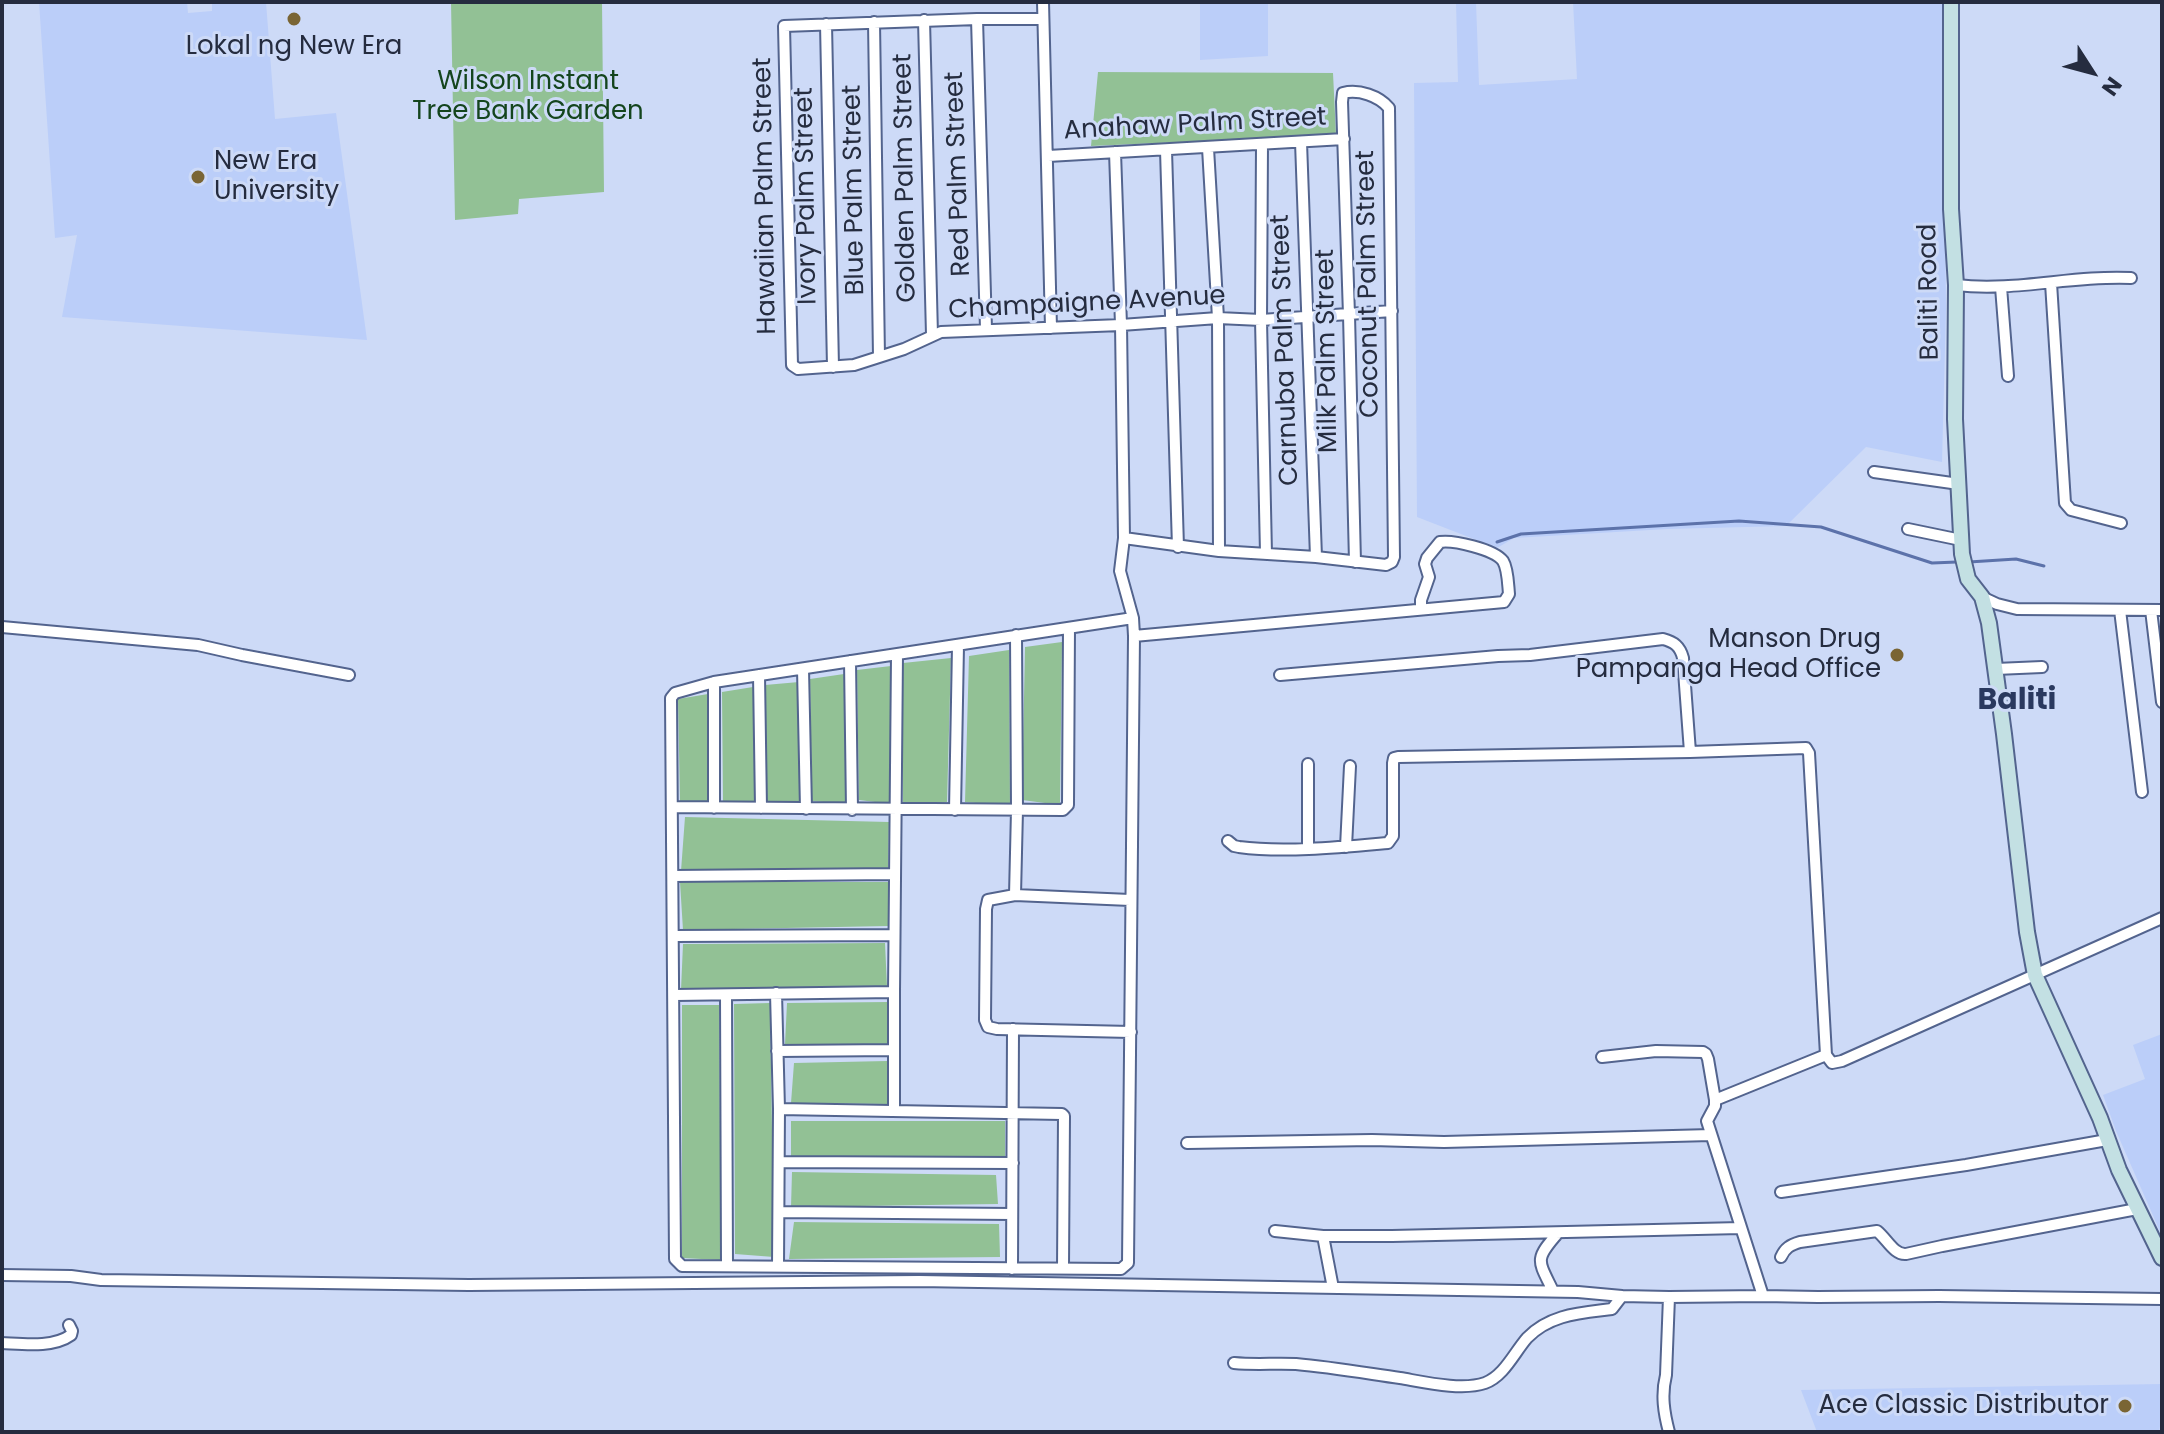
<!DOCTYPE html>
<style>
body{margin:0}
#map{position:relative;width:2164px;height:1434px;overflow:hidden;background:#cddaf7;font-family:Poppins,sans-serif}
canvas{display:block}
.frame{position:absolute;inset:0;border:4px solid #252c3f;pointer-events:none}
.north{position:absolute;left:2052px;top:32px;width:80px;height:80px;-webkit-text-stroke:6px #cddaf7;paint-order:stroke;rotate:126deg;font-size:22px;font-weight:700;line-height:32px;text-align:center;color:#252c3f}
.north::after{content:'';display:block;margin:auto;width:28px;height:36px;background:#252c3f;clip-path:polygon(50% 0,100% 100%,50% 72%,0 100%)}
</style>
<div id="map">
<canvas width="2164" height="1434"></canvas>
<div class="frame"></div>
<div class="north">N</div>
</div>
<script>
const ctx = document.querySelector('canvas').getContext('2d');
ctx.lineJoin = 'round';
function fill(path, color) { ctx.fillStyle = color; ctx.fill(path, 'evenodd'); }
function strokePath(path, color, width, dash) { ctx.strokeStyle = color; ctx.lineWidth = width; ctx.lineCap = dash ? 'butt' : 'round'; ctx.setLineDash(dash || []); ctx.stroke(path); }
function write(font, color, halo, rows, align = 'center') {
  ctx.font = font + ' Poppins,sans-serif'; ctx.lineWidth = 6; ctx.setLineDash([]); ctx.textBaseline = 'middle'; ctx.strokeStyle = halo; ctx.fillStyle = color; for (const [text, x, y, turn = 0] of rows) {
    ctx.save(); ctx.translate(x, y); ctx.rotate((+turn || 0) * Math.PI / 180); ctx.textAlign = isNaN(turn) ? turn : align; if (halo) ctx.strokeText(text, 0, 0); ctx.fillText(text, 0, 0); ctx.restore();
  }
}
fill(new Path2D(`
 M39,2H187L188,13L212,11V2H266L275,119L336,113L367,340L62,317L77,235L55,238Z
 M1200,2H1268V56L1200,60Z
 M1456,2H1476L1479,85L1577,79L1573,2H1943L1946,309L1942,462L1866,447L1786,526L1667,529L1514,538L1497,548L1417,517L1414,83L1458,82Z
 M2162,1034V1236L2116,1131L2103,1095L2145,1079L2133,1045Z
 M2162,1384V1416L2159,1432H1817L1801,1390Z`), '#bbcef9');
fill(new Path2D(`
 M451,2H602L604,192L519,199L518,214L455,220Z
 M1098,72L1333,73L1336,135L1091,146Z
 M1062,642L1060,805L1022,800L1025,647Z
 M1009,650L1010,806L965,802L969,656Z
 M951,658L947,802L903,805V663Z
 M891,666V804L859,800L857,670Z
 M844,674L847,804L812,801L810,679Z
 M799,682L801,805L765,803V685Z
 M753,687L756,804L723,802L722,692Z
 M708,694L710,802L680,801L678,699Z
 M685,817L889,822L888,868L681,871Z
 M680,882H888V926L683,930Z
 M885,943L887,987L681,990L683,944Z
 M888,1002L889,1046L785,1044L787,1003Z
 M770,1003L774,1257L735,1254L734,1004Z
 M682,1005H719L721,1260L682,1258Z
 M887,1061L888,1104L791,1103L794,1063Z
 M791,1121H1005V1156H791Z
 M792,1172L996,1175L998,1204L791,1207Z
 M794,1222L999,1224L1000,1257L789,1259Z`), '#92c195');
strokePath(new Path2D(`
 M1497,542L1521,534L1739,521L1821,527L1932,563L1957,562
 M1969,562L2016,559L2044,566`), '#5c72aa', 3);
const street = new Path2D(`
 M1043,2L1051,328
 M977,19L986,329
 M1043,19H977L784,26L792,365L798,369L854,365L904,349L941,332L1121,325L1218,318L1261,320L1392,311
 M924,20L932,335
 M874,22L879,357
 M826,24L833,367
 M1301,142L1316,557
 M1262,145L1261,320L1266,554
 M1208,148L1218,318L1219,551
 M1166,150L1178,547
 M1115,152L1121,325L1124,538L1120,571L1133,618L1134,636L1128,1263L1121,1269L682,1266L675,1259L671,698L675,693L714,682L1133,618
 M1048,156L1344,139
 M2051,283L2065,503L2071,510L2121,523
 M1956,285C2015,292 2073,275 2131,278
 M2001,287L2008,376
 M1874,472L1959,484
 M1908,529L1961,540
 M1124,538L1219,551L1316,557L1386,565L1392,562L1394,557L1389,108C1379,96 1359,89 1343,93L1342,102L1349,315L1355,562
 M1982,597L1997,604L2017,609L2162,610
 M2120,610L2142,792
 M2151,610L2162,702
 M2,627L198,645L242,655L349,675
 M1134,636L1504,602L1509,594C1508,584 1508,569 1503,561C1494,549 1453,540 1440,542L1427,558L1425,564L1429,577L1421,600V609
 M850,661L852,810
 M803,669L806,809
 M1996,669L2042,667
 M759,675L761,808
 M1280,675L1498,656L1530,655L1663,639C1674,642 1680,646 1683,658L1690,752
 M714,682V808
 M672,807L1063,810L1068,805L1069,628
 M955,810L958,646
 M1228,841L1234,846L1239,847C1284,853 1343,847 1388,843L1393,836V763L1394,758L1398,757L1690,752L1806,748L1809,753L1826,1055L1832,1063L1842,1061L2162,918
 M1346,847L1350,766
 M1308,848V764
 M673,876L894,874
 M1015,895L1017,810L1016,635
 M1130,900L1015,895L988,900L986,909L985,1020L988,1027L997,1029L1131,1032
 M674,936L894,935
 M776,993L779,1109L778,1266
 M675,995L894,992L897,655
 M726,995L727,1266
 M777,1051L894,1050
 M1826,1055L1715,1100V1106L1707,1121L1763,1296L1818,1297L1939,1296L2162,1299
 M1602,1057L1656,1051L1703,1052L1706,1054L1708,1059L1715,1100
 M779,1109L1062,1114L1064,1116L1063,1268
 M894,1111V992
 M1187,1143L1372,1140L1444,1142L1711,1135
 M779,1162L1013,1163
 M1781,1192L1966,1165L2107,1140
 M779,1212L1012,1214
 M1275,1231L1323,1236H1392L1741,1228
 M1323,1236L1333,1288
 M1781,1257C1785,1248 1790,1245 1800,1242L1877,1231C1887,1239 1894,1255 1906,1254L1942,1246L2137,1209
 M1012,1269L1013,1029
 M2,1275L71,1276L101,1280L469,1285L919,1281L1578,1292L1622,1296
 M1553,1291C1538,1260 1534,1260 1558,1233
 M2,1343C23,1344 53,1348 71,1335L72,1331L69,1325
 M1234,1363C1255,1365 1275,1363 1296,1364C1330,1367 1365,1373 1400,1378C1424,1382 1462,1391 1485,1383C1504,1376 1514,1353 1527,1338C1550,1314 1581,1313 1612,1309L1622,1296L1669,1297L1763,1296
 M1669,1432C1664,1413 1661,1395 1666,1375L1669,1297`);
const secondary = new Path2D(`
 M1951,2V209L1956,285L1955,419L1962,554L1968,579L1982,597L1989,623L2004,734L2027,932L2035,975L2100,1118L2119,1170L2162,1258`);
strokePath(street, '#53648e', 14);
strokePath(secondary, '#53648e', 18);
strokePath(street, '#fff', 10);
strokePath(secondary, '#c3e0e3', 14);
for (const [x, y, r, color] of [
 [294,19,8,"#7a6534"],
 [198,177,8,"#7a6534"],
 [1897,655,8,"#7a6534"],
 [2125,1406,8,"#7a6534"]
]) { const dot = new Path2D(); dot.arc(x, y, r, 0, 2 * Math.PI); ctx.fillStyle = color; ctx.fill(dot); strokePath(dot, '#cddaf7', 3); }
write('26px', '#252c3f', '#cddaf7', [
 ["Lokal ng New Era",294,47,"center"],
 ["New Era",214,162,"left"],
 ["University",214,192,"left"],
 ["Manson Drug",1881,640],
 ["Pampanga Head Office",1881,670],
 ["Ace Classic Distributor",2109,1406]
], 'right');
write('26px', '#14451d', '#cddaf7', [
 ["Wilson Instant",528,82],
 ["Tree Bank Garden",528,112]
]);
write('26px', '#252c3f', '#cddaf7', [
 ["Anahaw Palm Street",1195,125,-3],
 ["Red Palm Street",959,174,-92],
 ["Golden Palm Street",906,178,-91],
 ["Blue Palm Street",855,190,-91],
 ["Hawaiian Palm Street",766,196,-91],
 ["Ivory Palm Street",807,196,-91],
 ["Coconut Palm Street",1369,284,-91],
 ["Baliti Road",1930,292,-91],
 ["Champaigne Avenue",1087,304,-3],
 ["Carnuba Palm Street",1286,350,-92],
 ["Milk Palm Street",1328,351,-91]
]);
write('bold 30px', '#2a395f', '#cddaf7', [
 ["Baliti",2017,701]
]);
</script>
